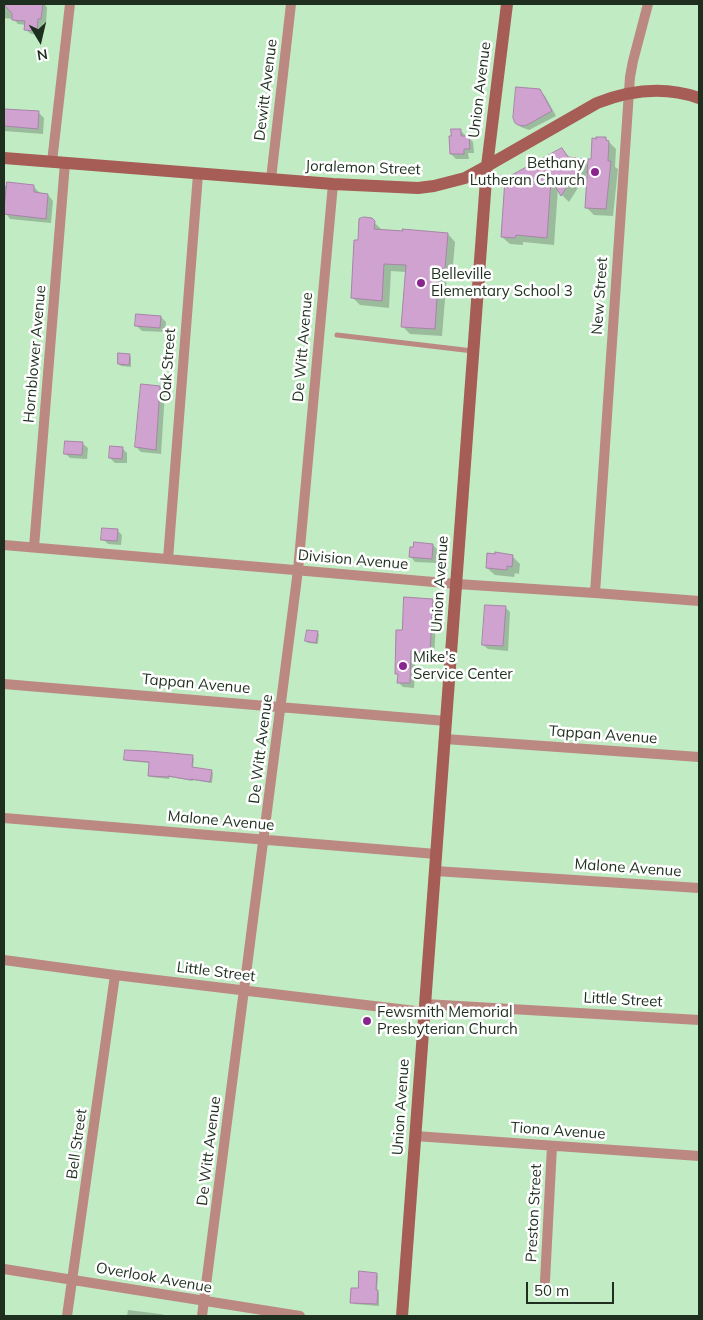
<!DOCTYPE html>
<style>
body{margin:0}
#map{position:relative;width:703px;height:1320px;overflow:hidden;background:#c1ebc3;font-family:Mulish,sans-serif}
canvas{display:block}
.frame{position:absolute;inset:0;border:5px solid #1e2f1f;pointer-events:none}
.north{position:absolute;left:15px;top:15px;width:50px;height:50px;-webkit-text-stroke:4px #fff;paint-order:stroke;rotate:171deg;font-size:14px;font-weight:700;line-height:20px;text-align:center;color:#1e2f1f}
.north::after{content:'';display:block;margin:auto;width:18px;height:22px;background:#1e2f1f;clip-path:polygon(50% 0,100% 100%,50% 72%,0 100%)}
.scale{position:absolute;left:526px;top:1282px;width:88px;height:22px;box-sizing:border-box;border:2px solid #1e2f1f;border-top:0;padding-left:6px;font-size:15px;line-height:18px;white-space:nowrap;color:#1e2f1f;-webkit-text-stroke:4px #fff;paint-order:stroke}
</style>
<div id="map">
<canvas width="703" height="1320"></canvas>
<div class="frame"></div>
<div class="north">N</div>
<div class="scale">50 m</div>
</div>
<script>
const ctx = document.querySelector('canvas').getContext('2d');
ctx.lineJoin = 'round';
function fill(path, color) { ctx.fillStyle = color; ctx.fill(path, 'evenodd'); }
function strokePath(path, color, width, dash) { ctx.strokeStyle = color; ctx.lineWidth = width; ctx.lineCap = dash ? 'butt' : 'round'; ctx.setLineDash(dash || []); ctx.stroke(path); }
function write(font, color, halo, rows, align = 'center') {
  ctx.font = font + ' Mulish,sans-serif'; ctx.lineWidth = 5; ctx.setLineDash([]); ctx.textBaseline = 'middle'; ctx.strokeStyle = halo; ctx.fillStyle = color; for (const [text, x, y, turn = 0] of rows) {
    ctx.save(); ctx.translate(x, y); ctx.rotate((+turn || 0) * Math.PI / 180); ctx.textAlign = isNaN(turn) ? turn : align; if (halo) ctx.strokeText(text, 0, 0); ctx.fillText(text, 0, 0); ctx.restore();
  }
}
fill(new Path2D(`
 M4,4H44L47,7L46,24L43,23L42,35L31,34L26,30V25L18,24L13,19L4,18Z
 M539,91L545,96L556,116L529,130L521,127L516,122Z
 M4,109L6,111L38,112L44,118L43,134L4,131Z
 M460,130L465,135V137H468L473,142L474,153H468L469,159H456L451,154Z
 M606,139L616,149L615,167L618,169L613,216L594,215L586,207L589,170L569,202L562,195L558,188L554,245L523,242V245L510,244L502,237L562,149L571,159L583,160L589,166Z
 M4,186H33L39,192V194L48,195L53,201L51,223L10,219L7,215H4Z
 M371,219L382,230L448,234L455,242L452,276L447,275L442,336L410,334L402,326L406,272L391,271L389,308L360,305L352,297L359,241Z
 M161,317L166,322L165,332L142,331L137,326Z
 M129,355L131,357V367L121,366L119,364Z
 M160,387L165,392L161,454L141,452L136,447Z
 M83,444L88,448L87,459L70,458L65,453Z
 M122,448L127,453V463H115L110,458Z
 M117,530L122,535L121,545L108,544L103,539Z
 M433,545L438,550L437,563L415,562L411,557Z
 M512,556L520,564L519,574L515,573L514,577L495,575L487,568Z
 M432,600L437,605L434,657L416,655L414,688L403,687L398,682L399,675L396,673L403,632Z
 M505,607L510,612L508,651L488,649L483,645Z
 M317,632L319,634L318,644L308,643L306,641Z
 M192,757L194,759L193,768L211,771L213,773L212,783L193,780V781L170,777L169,779L151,777L149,775L150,763L127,761L125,759Z
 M376,1274L378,1276L377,1291L379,1293V1306L354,1304L352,1302L359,1290Z
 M128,1310L160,1314L170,1316H127Z`), '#0003');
const building = new Path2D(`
 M4,4H43L41,19H38L37,31L24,30L25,21L12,20V14Z
 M516,87L540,89L552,111L527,125L523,126L518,125L515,123L513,118Z
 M4,109L39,111L38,129L4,126Z
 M451,129H461V136H469L470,149H464V154H450L449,136H451Z
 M596,137H606V140L609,141L608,161H611L606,209L585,208L588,159H591L592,138L596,139Z
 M562,148L568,157L584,159L561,196L551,179L547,238L516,235L515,238L501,237L505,179Z
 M7,182L34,185V192L48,194L46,219L4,214Z
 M364,217L372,218L375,221L374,229L403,231L402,229L448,233L445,269L439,268L435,329L401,327L406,265L384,264L382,301L351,298L354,240H358L359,219Z
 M136,314L161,316L160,328L135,326Z
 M118,353L130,354L129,365L118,364Z
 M141,384L160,386L156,450L135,447Z
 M65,441L83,442L82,455L64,454Z
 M110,446L123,447L122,459L109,458Z
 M102,528L118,529L117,541L101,540Z
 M414,542L433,544L432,559L409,557L410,547H413Z
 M495,552L513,555L512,567L507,566V570L486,568L487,553L495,554Z
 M404,597L433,599L430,653L411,651L410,683H397L398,674H395L396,630H402Z
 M485,605L506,606L503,646L482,645Z
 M307,630L318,631L316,643L305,641Z
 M125,750L149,751L193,755L192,767L212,770L210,782L191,779V780L168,776V777L148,776L149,762L124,760Z
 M359,1271L377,1273L376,1290H378L377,1304L350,1303L351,1288H358Z`);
fill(building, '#cfa2cf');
strokePath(building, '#a883a8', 1);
strokePath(new Path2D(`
 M337,335L473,351`), '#bb8882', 5);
strokePath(new Path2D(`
 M52,162L70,4
 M271,179L291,4
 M4,545L457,584L595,593L699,601
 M34,547L65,163
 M168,559L198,174
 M595,593L630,77L633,61L648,4
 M4,684L446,721
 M445,739L699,757
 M4,818L436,854
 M435,871L699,888
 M4,960L115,975L424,1012
 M425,1004L699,1020
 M415,1136L699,1156
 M4,1269L300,1316
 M545,1281L552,1146
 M67,1316L115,975
 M202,1316L298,570L333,184`), '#bb8882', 10);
strokePath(new Path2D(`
 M4,158L333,184L418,188L434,186L465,178L487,166L597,103C630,90 665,86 699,98
 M402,1316L487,166L507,4`), '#a55d56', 12);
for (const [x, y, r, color] of [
 [595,172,5,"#89258d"],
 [421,283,5,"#89258d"],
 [403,666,5,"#89258d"],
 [367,1021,5,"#89258d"]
]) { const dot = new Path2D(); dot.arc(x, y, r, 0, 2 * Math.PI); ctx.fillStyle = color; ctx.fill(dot); strokePath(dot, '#fff', 2); }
write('15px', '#1e2f1f', '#fff', [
 ["Dewitt Avenue",266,90,-83],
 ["Union Avenue",480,90,-83],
 ["Joralemon Street",363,168,2],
 ["New Street",600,296,-86],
 ["De Witt Avenue",303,347,-85],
 ["Hornblower Avenue",35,354,-85],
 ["Oak Street",168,365,-86],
 ["Division Avenue",353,560,5],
 ["Union Avenue",440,584,-86],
 ["Tappan Avenue",196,684,5],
 ["Tappan Avenue",603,735,4],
 ["De Witt Avenue",261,749,-83],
 ["Malone Avenue",221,821,5],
 ["Malone Avenue",628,868,4],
 ["Little Street",216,972,7],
 ["Little Street",623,1000,3],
 ["Union Avenue",401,1107,-86],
 ["Tiona Avenue",558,1131,4],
 ["Bell Street",77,1144,-82],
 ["De Witt Avenue",209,1151,-83],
 ["Preston Street",534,1213,-87],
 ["Overlook Avenue",154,1278,10]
]);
write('15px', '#1e2f1f', '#fff', [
 ["Bethany",585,163,"right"],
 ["Lutheran Church",585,180,"right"],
 ["Belleville",431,274],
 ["Elementary School 3",431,291],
 ["Mike's",413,657],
 ["Service Center",413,674],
 ["Fewsmith Memorial",377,1012],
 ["Presbyterian Church",377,1029]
], 'left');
</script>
